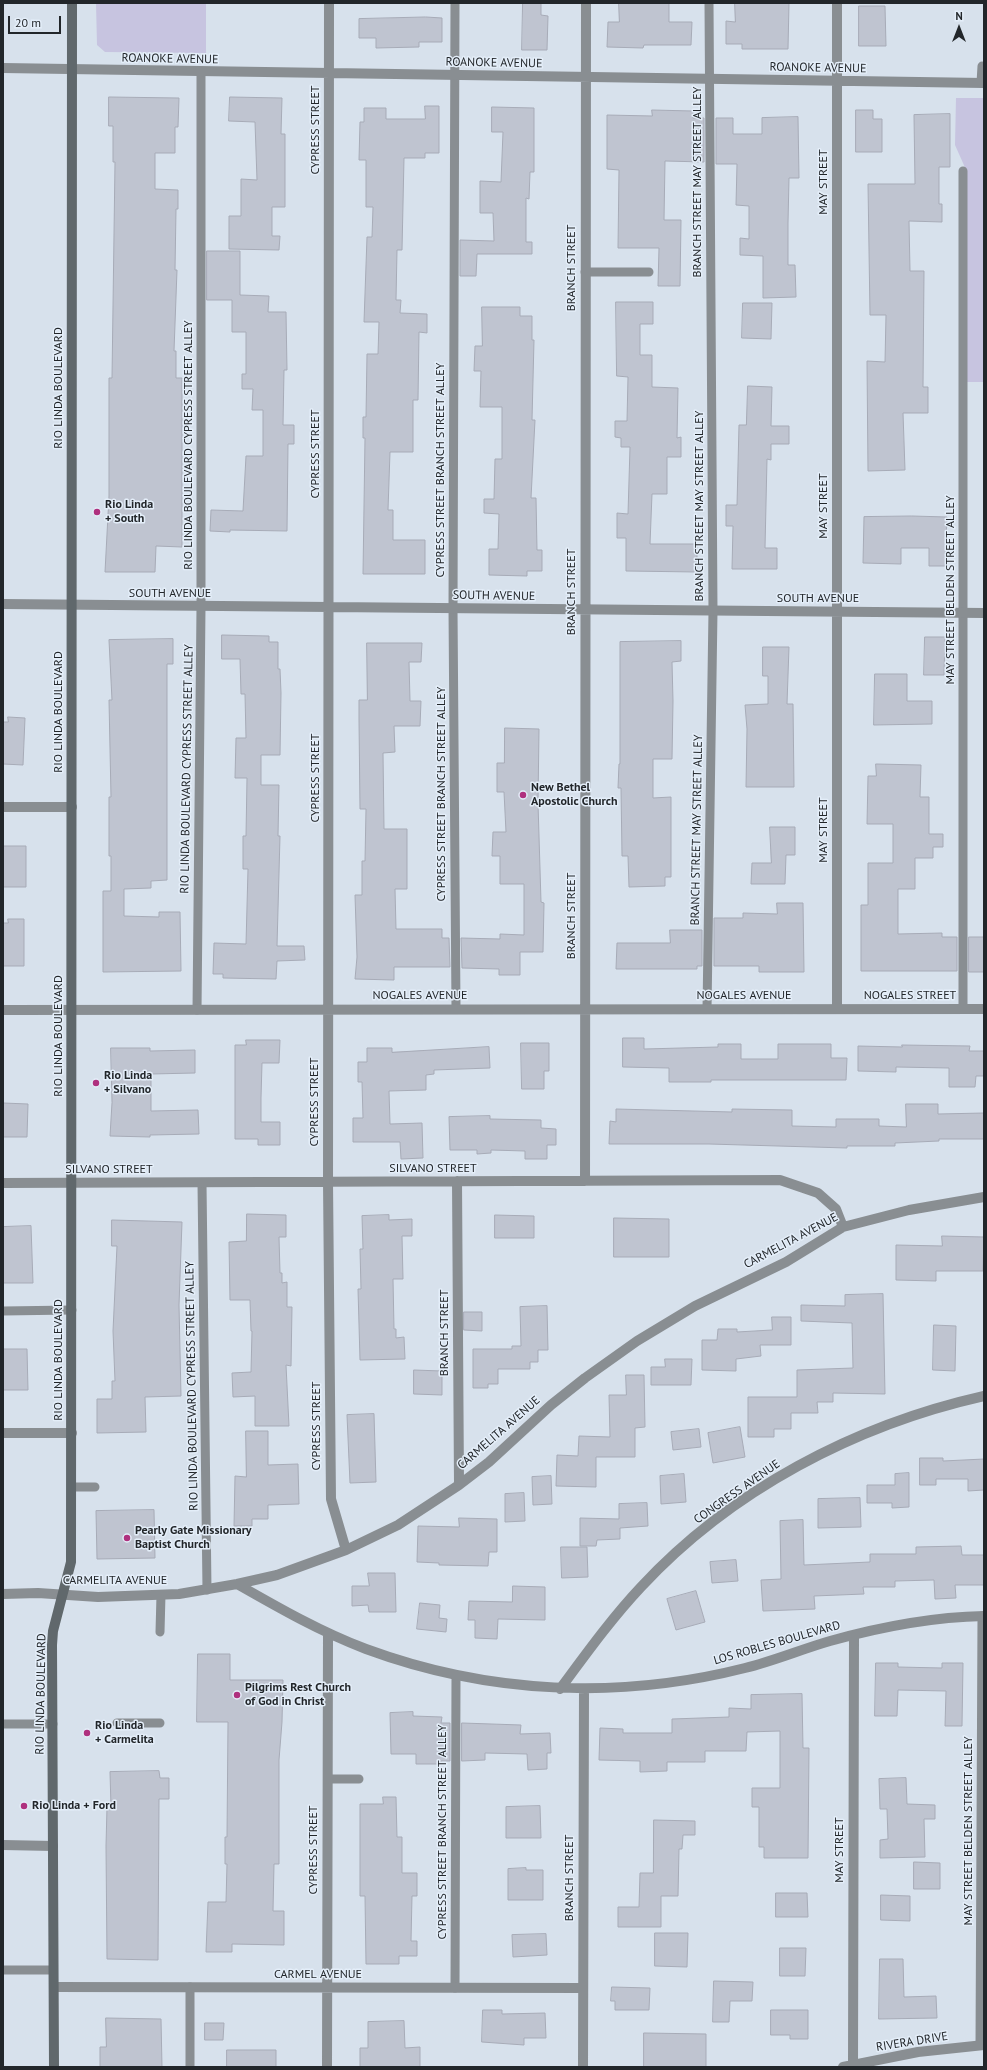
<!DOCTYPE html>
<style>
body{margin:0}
#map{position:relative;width:987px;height:2070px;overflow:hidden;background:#d7e1ec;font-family:"PT Sans",sans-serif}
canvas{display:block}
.frame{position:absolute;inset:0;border:4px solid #22262a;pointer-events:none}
.north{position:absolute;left:939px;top:8px;width:40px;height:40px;-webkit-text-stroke:3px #e4eef9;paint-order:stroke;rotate:0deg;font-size:11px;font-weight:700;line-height:16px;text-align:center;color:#22262a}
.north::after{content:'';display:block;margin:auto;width:14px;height:18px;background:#22262a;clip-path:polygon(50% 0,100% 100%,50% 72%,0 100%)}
.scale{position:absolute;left:8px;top:16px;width:53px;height:18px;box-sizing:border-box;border:2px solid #22262a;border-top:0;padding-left:5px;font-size:12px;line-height:14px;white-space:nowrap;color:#22262a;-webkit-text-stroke:3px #e4eef9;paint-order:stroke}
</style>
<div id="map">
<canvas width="987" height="2070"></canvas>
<div class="frame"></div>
<div class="north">N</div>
<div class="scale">20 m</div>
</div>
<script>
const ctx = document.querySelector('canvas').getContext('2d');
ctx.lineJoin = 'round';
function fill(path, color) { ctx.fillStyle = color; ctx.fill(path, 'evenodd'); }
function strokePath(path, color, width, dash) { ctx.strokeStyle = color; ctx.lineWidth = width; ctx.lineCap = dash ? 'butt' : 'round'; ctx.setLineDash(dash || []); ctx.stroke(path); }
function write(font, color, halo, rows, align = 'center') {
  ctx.font = font + ' "PT Sans",sans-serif'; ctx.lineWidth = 3; ctx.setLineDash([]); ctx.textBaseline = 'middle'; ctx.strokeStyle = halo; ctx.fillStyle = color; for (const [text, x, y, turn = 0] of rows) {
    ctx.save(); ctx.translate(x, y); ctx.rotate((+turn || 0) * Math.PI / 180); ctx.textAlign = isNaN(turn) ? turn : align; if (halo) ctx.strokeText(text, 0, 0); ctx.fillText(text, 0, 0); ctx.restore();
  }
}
fill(new Path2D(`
 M96,3H206V53L105,52L97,45Z
 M956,98H984V382H965L967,172L955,145Z`), '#c7c4e0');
const building = new Path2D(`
 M523,3H541V15L548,16L547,50H522Z
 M619,3H669V22H692L691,45H644L643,48L607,47L608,22H619Z
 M735,3H789L788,49H742V44H726V21L735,22Z
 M859,6H885L886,46H859Z
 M426,17L442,18V42H419V47L376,48V38H359V19Z
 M109,97L179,98L178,127H175V153H155V189L178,190V209H176L175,270H177L174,351H176V378H182V547L156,546L155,572H105L109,496V378H112L115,162H113V126H109Z
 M230,97L282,98L281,134H285V207H272V236H280L279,250L229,249V216H241V179L257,180L255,122L229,121Z
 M425,106H439V153H425V158H404L402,250H397L396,300H401L400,313L427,314V333L419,332L418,400H413V452H390L388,510H393V540H425V574H363L365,438H363V417H366L367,354H378L379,322H364L367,237H372L373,207H366V160H359L360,122H364V108H386V119H425Z
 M492,107L534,108V172H530L529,199L526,198V242H532V254H477L476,276H460V240L494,241L493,213H480V181L501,182L503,132H492Z
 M652,110L693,111V118H704V162L665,161L664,220H681L680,286H658L659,248H618L619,170L607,169V115L652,116Z
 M856,110H873V119H882V152H856Z
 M950,114V167H939V204H942V222L909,221L910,271H924L923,387H928V413H903L905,470L868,471L867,361L885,362L886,315H870L868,184H915L914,115Z
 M798,117L799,178H789L788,223V265H795L796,297L763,298V256L740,255V238L749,239V206L736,205L737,164H716V118H733V134H762V118Z
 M207,251H240V295L269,296L268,312H286L287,370H284L283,425H294V444H288L287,531L230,530V532L210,531L211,510L243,511L246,456H263V410H252L253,389H242V374H246V332H232V300H207Z
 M616,302H653V324H640V355H652V387L678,388L677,438L681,437V457H667V494H652L650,544H697V572L626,571V538H617V513L628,514L630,447H621V438L615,437V421H627L628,377L617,376Z
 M743,303H772L771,339L742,338Z
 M482,307H520V316H532V340H534L532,420H535L531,498H536L537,550H542V571H527V576L489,575V549H498L499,514L484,513V499H494L495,459H502V407H480L481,371H474L475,346H482Z
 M748,386L772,387L771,426H789V444H771V460L767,459L765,548H777V569H732L733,526H726V505H737L739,425H746Z
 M912,516L947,517L945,566H929V548H901V564L863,563L864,517Z
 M222,635L269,636V642H278V669H280L281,693L280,755H261V785H279L278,836H280L277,946H304L305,960L277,961L276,979L223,978V974H213L214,943L246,944L248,869H243V836H246L247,778H235L236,738H246L245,694H241L240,659H222Z
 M925,637H945L944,675H924Z
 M173,639V664H167V880L151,881V888L124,889V916L159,917V912H180L181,971L103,972V891H111V856H109V797H111L109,700H112L109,640Z
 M681,641V661L672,662L673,701L672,759H653V798L671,797V877H665V886L629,887L628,856H622L621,788H618L619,764H620V642Z
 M367,643H422L421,662H409L410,701H421L420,726H394L395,752L383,753L384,829H407V889H395L396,929H442V938H449L450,967H394V980L355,979L357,957L355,895H362V861H365L366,809H360L359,720V700H367Z
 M763,647H789L787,704H793L794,787H746L747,729L745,705L768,704V676H763Z
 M875,674H907V701H932V724L874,725Z
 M8,717L25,718L23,765L3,764V722H8Z
 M505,728L539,729L538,803L541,902L544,903L543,952H520V975H499V969L462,968L461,938L500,939V934L524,935V884H500V856H492L493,832H506L504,792H497V763H504Z
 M876,764L921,765L920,797H929V834H943V847H933V858H915V889H898V934L942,933V937H957V971H861V905H868V863H893V824H867L868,776H876Z
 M770,827H795V855H786L785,884H751L752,863H771Z
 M3,846H26V887H3Z
 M777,903H803L804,972H759V966H714V918H743V913L777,914Z
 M8,919H24V966H3V923H8Z
 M670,930H702V966H697V969H616L617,943H670Z
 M969,937H984V972H969Z
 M623,1038H644V1049L718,1047V1044H741V1059H778V1044H831V1058H847L846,1080H711V1082H669V1068L623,1067Z
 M246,1040H280L279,1063H262L261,1098V1122H280V1145H258V1139H235V1045H246Z
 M521,1043H549V1071H544V1089H522Z
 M902,1045L970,1046L969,1051H984V1076H976L975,1087H949V1068L896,1067V1072L858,1071V1046L902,1047Z
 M489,1047L490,1068L434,1070V1074L426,1075V1090L389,1091L390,1124L422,1123L423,1158L401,1159L400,1142H353V1118H363L362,1082H358V1062H367V1048H392V1052Z
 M111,1048H150V1051L195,1050V1073L151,1074V1111L198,1110L199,1134L150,1135V1137L110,1136L112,1103Z
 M3,1103L28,1104L27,1137H3Z
 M906,1104H938V1114L984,1113V1139H939V1141L895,1143V1146H847V1148L709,1144H609L610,1121L616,1122V1109L732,1112V1109L792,1110V1126L836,1127V1119H879V1126L906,1127Z
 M490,1116V1119L541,1120V1128L556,1129V1145H547V1159H525V1151L491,1150V1153L477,1154V1150H450L449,1117Z
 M247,1214L286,1215V1237H279L280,1273H282V1283L287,1282V1307H292L291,1366L286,1365L289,1426H255V1396L233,1397L232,1373L251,1372L252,1331H251L250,1300H230L229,1242L246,1241Z
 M389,1215V1220L412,1219V1236H402L403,1279H393L394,1329H396V1338L404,1337L405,1359L360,1360L358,1289H361L360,1249H363L362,1216Z
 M495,1215L534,1216V1238H495Z
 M614,1218L669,1219V1257H614Z
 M112,1220L182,1222L179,1305L181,1396L145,1397L146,1432L97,1433V1399H112V1381H115L113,1331L117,1246H112Z
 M31,1226L33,1283H3V1227Z
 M942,1236L984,1237L983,1271H936V1281L896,1280V1245L942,1246Z
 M883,1294L885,1394L833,1393V1402H817L818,1413H791V1429H774V1437H748V1397H797V1370L853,1368L852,1323L801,1321V1305L845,1306V1295Z
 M547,1306L548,1350H538V1362H530V1369H498V1384H488V1388H473V1349H512V1346H521L520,1307Z
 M464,1312H482V1331L464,1330Z
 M772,1317H791V1345H760L761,1356L736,1359V1371L702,1370V1340H717L718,1329H737V1332L772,1330Z
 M934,1325L956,1326L955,1371L933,1370Z
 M3,1349H27L28,1390H3Z
 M665,1359H692L691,1385H651V1367H665Z
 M414,1370L442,1371V1395L414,1394Z
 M626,1375H644L645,1427L635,1428V1457H596V1487L556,1486L557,1455L578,1456L579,1436L610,1437L609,1395H626Z
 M374,1414L376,1482L350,1483L347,1415Z
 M740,1427L745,1457L713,1463L708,1433Z
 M699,1429L701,1447L673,1450L671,1432Z
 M246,1431H268V1465L298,1464L299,1504L268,1505V1519H252V1526H234L235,1476L246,1477Z
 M920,1458H943V1461L984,1459V1490L968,1491V1479H936V1485H920Z
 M909,1473V1507L892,1508V1503H867V1485H895V1474Z
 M684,1474L686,1502L661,1504L660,1476Z
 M551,1476L552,1504L533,1505L532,1477Z
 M524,1493L525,1521L505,1522V1494Z
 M860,1498L861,1527L818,1528V1499Z
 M647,1503L648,1526L620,1528V1539L597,1540L596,1546H580V1518L619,1519V1504Z
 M154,1510L155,1558L97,1559L96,1511Z
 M459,1518L497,1519V1552H489L488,1566L439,1565V1563L417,1562L418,1526L459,1527Z
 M803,1520L804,1565L870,1562V1554H916V1547L961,1546L962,1555H984V1585H955L956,1598L935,1599L934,1580L895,1581V1587H863L864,1594L814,1596L815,1609L763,1611L761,1580L781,1579L780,1521Z
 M561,1547H587L588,1577L562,1578Z
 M736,1560L738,1581L712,1583L710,1562Z
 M368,1573H395L396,1612H369L368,1605L352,1606V1586H369Z
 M513,1586L545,1587V1620L498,1619L497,1639L475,1638V1620H468L469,1601L512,1602Z
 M696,1591L705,1622L676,1630L667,1599Z
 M420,1603L440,1605L439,1618L447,1619L446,1632L417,1629Z
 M198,1654H230V1680H283L282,1722L279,1760V1864H274L273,1911H284V1945L232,1944V1952H206L208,1902H226L227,1864H225V1837H227L228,1722H197Z
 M876,1663H898V1667L942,1668V1663H963L962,1726H945L946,1691L898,1690L897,1716H875Z
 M802,1694L803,1748H809L808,1858H764V1847H759V1807H752V1788H780V1731L747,1732L746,1751H705V1762H667V1771L640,1772V1761L599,1760L600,1728L623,1729V1733H672V1719L729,1717V1708L751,1709V1695Z
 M413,1712V1716L442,1717L441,1723H450V1761H441V1764H416V1754H391L390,1713Z
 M462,1723L521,1725L520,1734L550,1733L551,1753H547V1769L528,1770L527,1754L485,1753V1760L462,1761Z
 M159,1771L160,1778H169V1799H159L158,1960L107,1959L106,1846L107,1807H111L110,1772Z
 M906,1778L907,1804L935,1805V1819H924L925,1857L880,1858V1840L888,1839L887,1809H880L879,1779Z
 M383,1797H396L397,1837H402V1873H417V1896H412L411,1941H417V1956H399V1964H366L365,1896H360V1804H383Z
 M540,1806L541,1838H506V1807Z
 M654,1820L695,1821V1835H683L682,1849H679L678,1896H661V1927H618V1907H639L640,1873H653Z
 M914,1862L940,1863V1889H914Z
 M526,1868V1870H543V1900H508V1869Z
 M776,1893H807L808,1917H776Z
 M881,1895L910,1896V1921L881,1920Z
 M655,1933H688L687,1967L655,1966Z
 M546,1934L547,1955L513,1957L512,1935Z
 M780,1948H806L805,1976H780Z
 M880,1959H903L904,1997L936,1996L937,2018L879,2019Z
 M714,1981L753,1982L752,2001H730L729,2022H713Z
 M612,1987L650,1988L649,2010H615V2001H611Z
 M483,2010H502V2014L545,2013L546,2038H524V2045L482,2042Z
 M771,2010H808V2039H790V2035H771Z
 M106,2018L161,2019L162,2067H100V2047H106Z
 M404,2021L405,2048L420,2047V2067H360V2048H368V2022Z
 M205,2023H224L223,2040H205Z
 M644,2033L706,2034V2067H644Z
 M227,2050H276V2067H227Z`);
fill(building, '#bfc4d0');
strokePath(building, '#a7abb7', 1);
strokePath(new Path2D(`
 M455,3L453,608L456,1009
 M981,83L982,66
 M963,171V1009
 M585,272H649
 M707,1009L713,611L709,3
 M197,1010L201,607V72
 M202,1183L207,1590
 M3,1311L72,1310
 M72,1487H95
 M160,1632L161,1595
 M117,1723H160
 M3,1724H53
 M328,1779H359
 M3,1970H53
 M190,1987V2067
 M455,1988L456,1676
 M980,2045L982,1616`), '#898e92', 9);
strokePath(new Path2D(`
 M329,3L328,1182L331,1499L346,1550
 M3,68L984,83
 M3,604L984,613
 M3,807H72
 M837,1009V3
 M3,1010L984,1009
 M457,1181L459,1485
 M585,1181L586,3
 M3,1183L780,1180L818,1193L836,1209L843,1227
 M3,1433H72
 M237,1584C279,1608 321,1632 366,1649C488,1694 619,1700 745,1668C774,1661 802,1649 830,1641C880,1627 933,1617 984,1616
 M3,1594L38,1593L98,1597L179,1594L237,1584L277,1575L346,1550L398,1525L459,1485L489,1462L551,1405L585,1378L637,1341L695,1306L786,1262L843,1227L909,1210L984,1197
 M560,1689C586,1654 611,1619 641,1587C731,1490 855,1425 984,1396
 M3,1845L53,1846
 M54,1987L583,1988
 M853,2065L854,1635
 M327,2067L328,1633
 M583,2067L584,1689
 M843,2067L918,2052L984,2045`), '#898e92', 10);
strokePath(new Path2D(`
 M54,2067L52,1645L53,1631L71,1562L72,3`), '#60686c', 10);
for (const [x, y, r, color] of [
 [97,512,4,"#af307e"],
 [523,795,4,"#af307e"],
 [96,1083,4,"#af307e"],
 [127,1538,4,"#af307e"],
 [237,1695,4,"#af307e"],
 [87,1733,4,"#af307e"],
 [24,1806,4,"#af307e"]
]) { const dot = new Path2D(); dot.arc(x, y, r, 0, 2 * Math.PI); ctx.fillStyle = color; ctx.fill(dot); strokePath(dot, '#e4eef9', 1.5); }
write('12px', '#22262a', '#e4eef9', [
 ["ROANOKE AVENUE",170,59,1],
 ["ROANOKE AVENUE",494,63,1],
 ["ROANOKE AVENUE",818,68,1],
 ["CYPRESS STREET",316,130,-90],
 ["BRANCH STREET MAY STREET ALLEY",698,182,-90],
 ["MAY STREET",824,182,-90],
 ["BRANCH STREET",572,268,-90],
 ["RIO LINDA BOULEVARD",59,388,-90],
 ["RIO LINDA BOULEVARD CYPRESS STREET ALLEY",189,445,-90],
 ["CYPRESS STREET",316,454,-90],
 ["CYPRESS STREET BRANCH STREET ALLEY",441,470,-90],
 ["BRANCH STREET MAY STREET ALLEY",700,506,-90],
 ["MAY STREET",824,506,-90],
 ["MAY STREET BELDEN STREET ALLEY",951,590,-90],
 ["BRANCH STREET",572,592,-90],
 ["SOUTH AVENUE",170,594],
 ["SOUTH AVENUE",494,596,1],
 ["SOUTH AVENUE",818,599],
 ["RIO LINDA BOULEVARD",59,712,-90],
 ["RIO LINDA BOULEVARD CYPRESS STREET ALLEY",187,769,-89],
 ["CYPRESS STREET",316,778,-90],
 ["CYPRESS STREET BRANCH STREET ALLEY",442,794,-90],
 ["BRANCH STREET MAY STREET ALLEY",697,830,-89],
 ["MAY STREET",824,830,-90],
 ["BRANCH STREET",572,916,-90],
 ["NOGALES AVENUE",420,996],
 ["NOGALES AVENUE",744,996],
 ["NOGALES STREET",910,996],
 ["RIO LINDA BOULEVARD",59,1036,-90],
 ["CYPRESS STREET",315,1102,-90],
 ["SILVANO STREET",433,1169],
 ["SILVANO STREET",109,1170],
 ["CARMELITA AVENUE",791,1241,-28],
 ["BRANCH STREET",445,1333,-90],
 ["RIO LINDA BOULEVARD",59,1360,-90],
 ["RIO LINDA BOULEVARD CYPRESS STREET ALLEY",192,1386,-91],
 ["CYPRESS STREET",317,1426,-90],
 ["CARMELITA AVENUE",499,1433,-41],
 ["CONGRESS AVENUE",737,1492,-35],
 ["CARMELITA AVENUE",115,1581],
 ["LOS ROBLES BOULEVARD",777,1643,-16],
 ["RIO LINDA BOULEVARD",41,1694,-89],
 ["MAY STREET BELDEN STREET ALLEY",969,1831,-90],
 ["CYPRESS STREET BRANCH STREET ALLEY",443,1832,-90],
 ["CYPRESS STREET",314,1850,-90],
 ["MAY STREET",840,1850,-90],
 ["BRANCH STREET",570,1878,-90],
 ["CARMEL AVENUE",318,1975],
 ["RIVERA DRIVE",912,2042,-9]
]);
write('bold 12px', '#22262a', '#e4eef9', [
 ["Rio Linda",105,505],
 ["+ South",105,519],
 ["New Bethel",531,788],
 ["Apostolic Church",531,802],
 ["Rio Linda",104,1076],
 ["+ Silvano",104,1090],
 ["Pearly Gate Missionary",135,1531],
 ["Baptist Church",135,1545],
 ["Pilgrims Rest Church",245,1688],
 ["of God in Christ",245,1702],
 ["Rio Linda",95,1726],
 ["+ Carmelita",95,1740],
 ["Rio Linda + Ford",32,1806]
], 'left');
</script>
